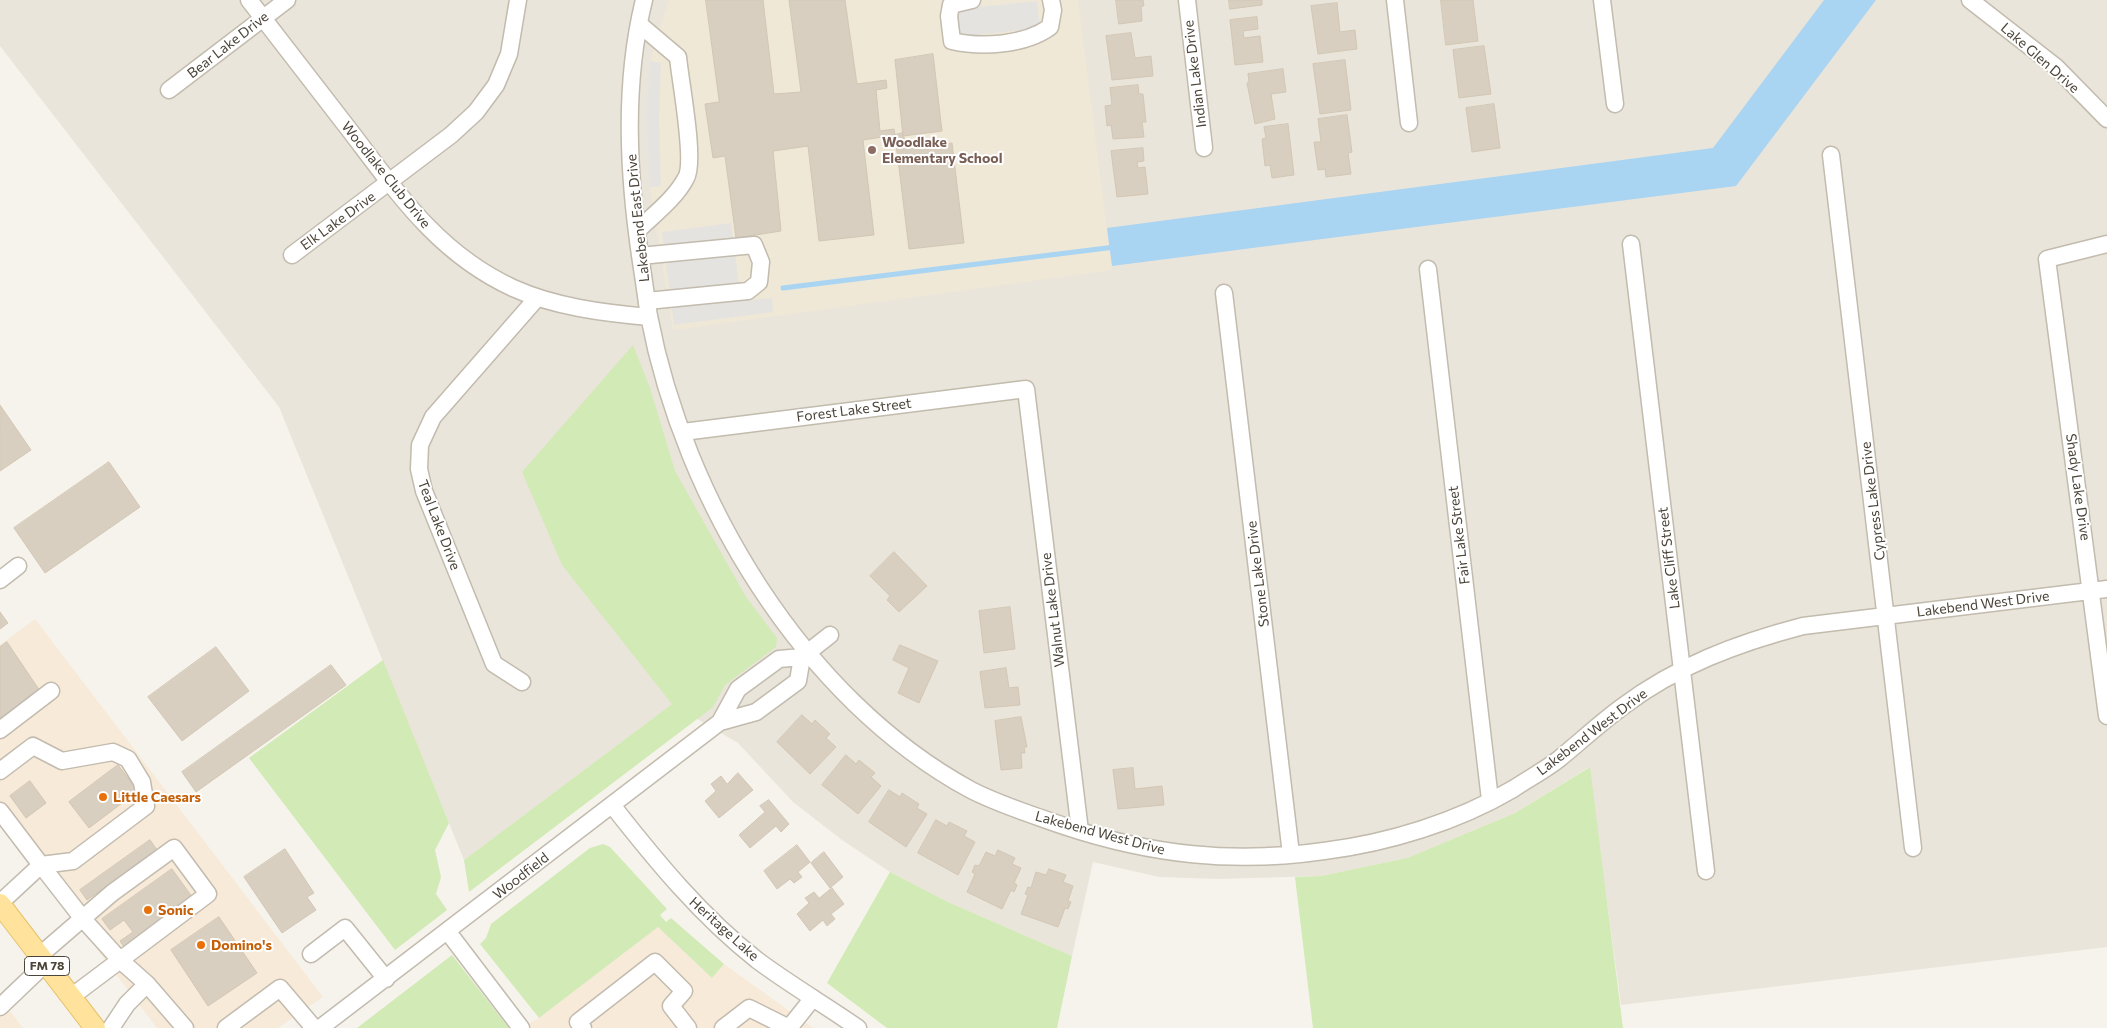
<!DOCTYPE html>
<style>
body{margin:0}
canvas{display:block;background:#f6f3ec}
</style>
<canvas width="2107" height="1028"></canvas>
<script>
const ctx = document.querySelector('canvas').getContext('2d');
ctx.lineJoin = 'round';
function fill(path, color) { ctx.fillStyle = color; ctx.fill(path, 'evenodd'); }
function strokePath(path, color, width, dash) { ctx.strokeStyle = color; ctx.lineWidth = width; ctx.lineCap = dash ? 'butt' : 'round'; ctx.setLineDash(dash || []); ctx.stroke(path); }
function write(font, color, halo, rows, align = 'center') {
  ctx.font = font + ' Commissioner,sans-serif'; ctx.lineWidth = 4; ctx.setLineDash([]); ctx.textBaseline = 'middle'; ctx.strokeStyle = halo; ctx.fillStyle = color; for (const [text, x, y, turn = 0] of rows) {
    ctx.save(); ctx.translate(x, y); ctx.rotate((+turn || 0) * Math.PI / 180); ctx.textAlign = isNaN(turn) ? turn : align; if (halo) ctx.strokeText(text, 0, 0); ctx.fillText(text, 0, 0); ctx.restore();
  }
}
fill(new Path2D(`
 M0,0H2107V947L1621,1005L1589,767L1515,813L1407,858L1321,876L1218,879L1159,877L1093,862L1072,956L948,902L890,872L842,840L793,802L738,743L672,704L464,860L279,407L0,46Z`), '#eae5da');
fill(new Path2D(`
 M35,619L323,997L278,1028H157L0,822V645Z
 M658,927L712,978L724,964L813,1028H521L539,1018Z
 M0,998L23,1028H0Z`), '#f7ead8');
fill(new Path2D(`
 M669,0H1078L1112,270L673,330L650,187L646,114L650,61Z`), '#efe8d6');
fill(new Path2D(`
 M633,345L650,388L675,471L746,597L777,638L776,647L725,685L713,707L469,892L464,860L672,704L562,565L522,472Z
 M383,660L449,823L435,850L441,877L436,894L447,910L395,950L249,758Z
 M1590,767L1623,1028H1313L1295,877L1321,876L1407,858L1515,813Z
 M603,844L610,847L667,909L660,915L666,922L671,918L724,964L712,978L658,927L539,1018L480,944L486,938L491,924L590,848Z
 M890,872L948,902L1072,956L1057,1028H887L827,983Z
 M452,955L509,1028H357Z`), '#d2eab5');
fill(new Path2D(`
 M1037,1L1040,28L960,37L957,9Z
 M650,61L661,63L659,118L661,186L650,187L646,114Z
 M731,223L741,301L772,298L773,312L674,325L662,232Z`), '#e5e3e0');
fill(new Path2D(`
 M1824,0H1876L1736,186L1112,266L1107,228L1713,148Z`), '#a9d4f2');
strokePath(new Path2D(`
 M783,288L1115,247`), '#a9d4f2', 5);
const building = new Path2D(`
 M706,0H763L774,94L801,92L789,0H845L857,84L886,80L887,88L876,90L880,131L894,129L895,135L863,140L874,235L819,241L808,146L773,151L781,231L736,238L725,156L713,158L705,104L719,102Z
 M1116,0H1143L1144,6H1141L1142,21L1119,24Z
 M1229,0H1262V5L1230,9Z
 M1441,0H1473L1478,41L1446,45Z
 M1337,3L1340,32L1355,30L1357,49L1318,54L1311,6Z
 M1257,17L1258,29L1243,31L1244,38L1260,36L1263,62L1235,65L1230,20Z
 M1131,33L1135,58L1151,56L1153,76L1112,80L1106,36Z
 M1484,46L1491,94L1459,98L1453,50Z
 M933,54L942,131L903,136L895,60Z
 M1345,60L1351,110L1320,114L1313,64Z
 M1283,69L1286,92L1271,94L1275,119L1255,124L1247,83L1249,82L1248,74Z
 M1138,85L1139,94H1143L1146,122H1142L1144,137L1113,139L1111,125L1107,126L1105,106L1112,105L1110,88Z
 M1494,104L1500,148L1472,152L1466,108Z
 M1347,115L1352,152L1348,153L1351,174L1326,177L1325,169L1318,170L1314,142H1321L1318,119Z
 M1288,124L1294,175L1272,178L1270,165L1265,166L1262,139L1266,138L1264,127Z
 M903,133L905,142L928,139L929,146L952,143L964,243L909,249L895,135Z
 M1143,148L1144,161L1137,162L1138,168L1145,167L1148,194L1117,197L1111,151Z
 M0,405L31,450L0,471Z
 M109,462L140,507L45,573L14,528Z
 M894,552L927,586L899,612L887,600L890,596L870,576Z
 M1010,607L1015,649L984,653L979,611Z
 M0,612L8,623L0,629Z
 M7,642L42,694L0,723V647Z
 M900,645L938,661L919,703L898,693L909,668L893,660Z
 M216,647L249,691L182,741L148,697Z
 M331,665L346,685L196,792L182,772Z
 M1006,668L1009,688L1018,687L1020,705L985,708L980,672Z
 M802,715L812,724L815,720L830,734L826,738L836,747L810,774L777,742Z
 M1021,717L1027,747H1024L1025,753H1021L1022,768L1001,770L995,721Z
 M846,755L856,764L859,760L875,773L871,777L881,786L858,814L822,785Z
 M118,765L138,791L89,828L69,802Z
 M1133,768L1135,789L1162,786L1164,805L1118,809L1113,770Z
 M738,773L753,790L719,818L705,801L716,791L711,784L721,776L727,784Z
 M30,781L46,803L26,818L10,796Z
 M889,790L900,797L902,793L919,804L917,808L927,814L906,847L869,822Z
 M769,800L789,824L781,832L776,826L750,848L739,835L765,812L760,806Z
 M936,820L947,826L949,822L967,831L964,836L975,842L958,875L918,853Z
 M150,840L157,850L87,900L80,890Z
 M797,845L810,862L798,872L802,877L794,883L790,879L777,889L764,871Z
 M285,849L314,893L307,897L316,910L282,933L244,877Z
 M998,850L1015,858L1012,864L1021,868L1014,883L1017,885L1014,892L1011,890L1002,909L967,892L975,874L972,872L975,865L979,866L986,852L995,856Z
 M824,852L843,877L830,888L811,863Z
 M172,869L195,901L126,950L120,941L133,932L124,920L110,930L102,919Z
 M1049,869L1066,875L1063,882L1073,886L1068,901L1071,902L1068,909L1065,908L1058,927L1021,914L1028,895L1025,894L1028,887L1031,888L1036,872L1046,875Z
 M832,888L844,904L831,914L835,919L827,926L823,920L810,931L797,914L809,903L805,898L814,892L819,898Z
 M219,917L257,973L208,1006L171,950Z`);
fill(building, '#d8cfc1');
strokePath(building, '#d3c7b4', 1);
const minor = new Path2D(`
 M249,0C283,44 317,88 351,132C399,195 439,254 513,288C555,307 604,313 649,317
 M644,0C623,85 628,175 641,262C644,280 646,298 649,316C684,500 803,699 971,790C1000,805 1033,815 1064,826C1151,855 1234,864 1324,851C1388,843 1457,822 1513,789C1528,779 1545,770 1559,759C1580,742 1600,723 1622,707C1676,666 1738,643 1803,626L2107,589
 M972,0L951,5L949,16L952,41C982,48 1025,45 1050,27L1053,10L1051,0
 M1187,0L1204,148
 M1395,0L1409,123
 M1602,0L1615,104
 M1970,0L2056,67L2107,119
 M169,90L287,0
 M1831,155L1913,848
 M637,231C653,215 675,199 686,178C696,161 680,80 678,57L639,24
 M1631,244L1706,871
 M2107,244L2047,259L2107,716
 M292,255L451,135L476,112L496,85L509,54L518,0
 M640,256L754,245L761,262L759,282L748,291L647,301
 M1428,269L1490,800
 M1224,293L1291,854
 M683,432L1026,389L1080,831
 M0,580L18,566
 M802,657L830,635
 M522,682L494,664L424,491L419,469L420,445L433,417L537,298
 M720,722L738,689L779,659L802,657
 M0,730L51,691
 M0,771L33,746L62,761L113,752L128,759L142,782L146,806L73,861L41,865L0,811
 M612,805C656,861 701,916 757,960C789,984 825,1005 858,1028
 M0,903L41,865L83,919L120,960L147,984L185,1028
 M448,932L521,1028
 M311,954L345,928L386,979
 M39,956L112,893L174,848L208,894L71,997
 M0,1007L45,964
 M111,1028L127,1004L147,984
 M226,1028L280,988L314,1028
 M320,1028L720,722L756,712L798,681L802,657
 M583,1028L578,1022L655,962L684,991L671,1006L688,1028
 M723,1028L749,1008L789,1028
 M789,1028L813,998`);
const major = new Path2D(`
 M0,904L95,1028`);
strokePath(minor, '#c2bbae', 19);
strokePath(major, '#e6c16a', 22);
strokePath(minor, '#fff', 16);
strokePath(major, '#ffe39c', 20);
for (const [x, y, r, color] of [
 [872,150,5,"#8d6e63"],
 [103,797,5,"#e8710a"],
 [148,910,5,"#e8710a"],
 [201,945,5,"#e8710a"]
]) { const dot = new Path2D(); dot.arc(x, y, r, 0, 2 * Math.PI); ctx.fillStyle = color; ctx.fill(dot); strokePath(dot, '#fff', 2); }
for (const [x, y, w] of [
 [47,966,45]
]) { const box = new Path2D(); box.roundRect(x - w / 2, y - 9.5, w, 19, 4); ctx.fillStyle = '#fff'; ctx.fill(box); strokePath(box, '#4b4439', 1); }
write('bold 12px', '#4b4439', null, [
 ["FM 78",47,966]
]);
write('14px', '#4b4439', '#fff', [
 ["Bear Lake Drive",228,45,-38],
 ["Lake Glen Drive",2040,58,41],
 ["Indian Lake Drive",1195,74,-97],
 ["Woodlake Club Drive",386,175,51],
 ["Lakebend East Drive",638,218,-96],
 ["Elk Lake Drive",338,221,-36],
 ["Forest Lake Street",854,410,-7],
 ["Shady Lake Drive",2078,487,82],
 ["Cypress Lake Drive",1873,501,-97],
 ["Teal Lake Drive",439,525,69],
 ["Fair Lake Street",1459,535,-97],
 ["Lake Cliff Street",1669,558,-97],
 ["Stone Lake Drive",1258,574,-97],
 ["Lakebend West Drive",1983,604,-7],
 ["Walnut Lake Drive",1053,610,-97],
 ["Lakebend West Drive",1592,732,-37],
 ["Lakebend West Drive",1100,833,15],
 ["Woodfield",521,876,-38],
 ["Heritage Lake",724,929,42]
]);
write('bold 14px', '#785e54', '#fff', [
 ["Woodlake",882,142],
 ["Elementary School",882,158]
], 'left');
write('bold 14px', '#c56008', '#fff', [
 ["Little Caesars",113,797],
 ["Sonic",158,910],
 ["Domino's",211,945]
], 'left');
</script>
